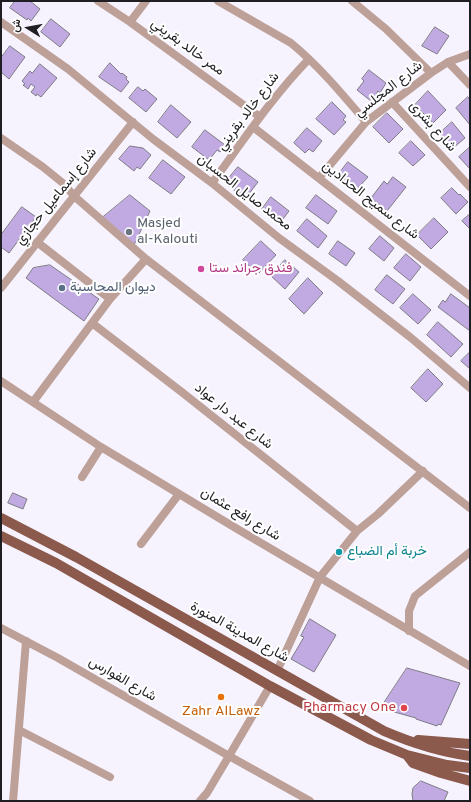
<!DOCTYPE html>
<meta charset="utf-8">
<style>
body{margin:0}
#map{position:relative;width:471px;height:802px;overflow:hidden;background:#f7f3fe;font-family:Overpass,Vazirmatn,sans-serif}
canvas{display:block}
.frame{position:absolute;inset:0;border:2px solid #1f1e22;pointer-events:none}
.north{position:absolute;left:8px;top:8px;width:40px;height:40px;-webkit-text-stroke:3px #fff;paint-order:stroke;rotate:281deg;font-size:11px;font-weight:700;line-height:16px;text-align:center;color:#1f1e22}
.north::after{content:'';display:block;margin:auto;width:14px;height:18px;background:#1f1e22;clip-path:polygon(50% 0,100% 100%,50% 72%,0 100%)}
</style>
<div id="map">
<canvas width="471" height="802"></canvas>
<div class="frame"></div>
<div class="north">ش</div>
</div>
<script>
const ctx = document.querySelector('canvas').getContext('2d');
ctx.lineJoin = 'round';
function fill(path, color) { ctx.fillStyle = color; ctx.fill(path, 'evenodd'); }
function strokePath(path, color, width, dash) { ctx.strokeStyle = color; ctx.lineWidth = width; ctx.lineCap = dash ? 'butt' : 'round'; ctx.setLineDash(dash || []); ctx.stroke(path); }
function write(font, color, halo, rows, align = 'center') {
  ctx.font = font + ' Overpass,Vazirmatn,sans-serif'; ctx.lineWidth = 4; ctx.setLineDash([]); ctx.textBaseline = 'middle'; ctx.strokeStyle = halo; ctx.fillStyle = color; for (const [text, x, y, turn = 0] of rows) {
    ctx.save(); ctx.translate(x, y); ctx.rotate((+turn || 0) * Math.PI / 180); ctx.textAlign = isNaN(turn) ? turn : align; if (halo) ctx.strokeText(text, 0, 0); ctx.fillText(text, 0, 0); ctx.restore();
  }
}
const building = new Path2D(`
 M15,1H30L40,9L31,21L28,18L27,20L10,8Z
 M51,19L70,34L60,47L41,32Z
 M435,27L449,36L437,54L422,46Z
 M10,46L25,57L9,79L1,72V58Z
 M110,63L121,74L122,73L127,77L126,79L129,82L121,92L99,77Z
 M40,64L57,78L41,97L37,94L36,96L31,92L35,87L31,84L28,89L23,85L25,84L22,81L30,71L32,73Z
 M369,70L386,83L380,93L378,91L376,94L378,95L376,99L373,97L371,101L357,90L364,81L362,79Z
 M138,87L143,91L145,89L157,99L146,112L129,98Z
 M428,91L446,110L433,123L415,105Z
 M468,97L470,100V125L456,108Z
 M332,102L346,116L343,120L346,122L334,135L316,119Z
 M171,105L191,122L177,138L158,122Z
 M387,113L403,129L389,143L373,127Z
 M452,122L465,138L452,149L439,134Z
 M307,128L322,141L313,152L309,149L305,153L294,143Z
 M205,130L225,145L220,152L217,150L209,160L192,147Z
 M411,141L425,155L413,166L399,153Z
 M130,146L143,148L151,155L140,169L137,167L134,171L119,159Z
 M470,147V169L459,157Z
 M163,160L185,177L171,194L149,178Z
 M348,162L368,177L357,189L338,175Z
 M238,167L258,182L245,199L225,183Z
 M393,177L406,187L387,211L371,198L384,181L387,184Z
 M452,188L459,195L460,194L468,202L456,214L441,198Z
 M130,195L150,211L134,245L102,218Z
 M316,195L337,211L328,224L306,208Z
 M271,197L289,211L280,223L262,209Z
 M22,207L36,217L9,253L1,247V235Z
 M470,214V229L462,221Z
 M434,218L448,232L431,249L417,235Z
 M307,219L327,236L318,248L297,231Z
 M380,236L394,248L384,261L369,249Z
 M261,241L276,255L258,274L243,260Z
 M338,241L355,253L346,266L329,254Z
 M406,254L421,267L410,281L394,268Z
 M285,260L299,272L285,289L271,276Z
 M50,265L99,299L84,321L26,278L33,268Z
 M387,275L405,289L393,304L375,290Z
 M308,278L323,293L304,314L289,299Z
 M413,294L431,310L418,324L400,308Z
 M451,294L470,308V331L438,307L443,300L445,302Z
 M438,322L463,344L451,357L427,335Z
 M470,352V369L461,361Z
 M428,369L443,384L426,402L411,388Z
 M13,493L27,499L23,509L8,503Z
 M310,619L336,635L314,672L291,659L304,637L301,636Z
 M407,668L460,683L441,725L438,724L437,726L416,719V718L387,710L388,708L382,706Z
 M421,781L448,792L444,801H413L412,794L413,788Z`);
fill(building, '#c0aae1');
strokePath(building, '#7f7b86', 1);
strokePath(new Path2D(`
 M98,1L130,22L260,117
 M218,1L291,43C319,66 343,95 366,122
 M352,1L386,29L431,73
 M1,22L68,69L153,139L212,183L279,238L338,281L410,337L470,388
 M130,22L146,1
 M448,62L470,85
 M392,102L470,187
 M253,127L470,296
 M1,138L43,167L64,184L74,196L146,259L470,508
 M319,178L366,122L431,73L448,62L470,54
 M212,183C243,141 272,97 309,59
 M37,242L110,299
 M1,288L133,122
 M92,323L183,393L357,531
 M1,381L101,447L239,530L470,666
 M33,402L110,299L146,259
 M82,477L101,447
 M141,544L179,494
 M1,628L58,658L229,756L310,801
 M409,631V611L415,596L470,552
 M277,671L320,577L357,531L378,514L423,471
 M19,730L110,777
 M13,801L26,641
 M200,801L207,793L229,756L270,686`), '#bda098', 8);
strokePath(new Path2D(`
 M1,518L76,557L384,731C412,743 440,752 470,756
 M1,536L56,563L270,686L371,740L407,755L447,765L470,768
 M418,740L470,744
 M407,755L413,763L441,773L470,781`), '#8b5a4c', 10);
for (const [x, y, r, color] of [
 [129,232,4,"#6b7280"],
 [201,269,4,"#d1479c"],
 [62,288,4,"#5c6f8a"],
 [339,552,4,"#0f9aa8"],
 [221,697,4,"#e8710a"],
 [404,708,4,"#e0444e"]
]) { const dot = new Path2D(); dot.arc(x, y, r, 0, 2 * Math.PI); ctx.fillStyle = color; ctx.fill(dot); strokePath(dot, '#fff', 1.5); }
write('14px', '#1f1e22', '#fff', [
 ["ممر خالد بقريني",187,48,36],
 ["شارع المجلسي",389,90,-38],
 ["شارع خالد بقريني",249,112,-53],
 ["شارع بشرى",432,127,48],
 ["محمد صايل الحسبان",244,193,38],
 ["شارع إسماعيل حجازي",57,197,-51],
 ["شارع سميح الحدادين",370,201,38],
 ["شارع عبد دار عواد",233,417,39],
 ["شارع رافع عثمان",240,515,31],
 ["شارع المدينة المنورة",239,633,29],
 ["شارع الفوارس",122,680,30]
]);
write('14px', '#5b616d', '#fff', [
 ["Masjed",137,224],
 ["al-Kalouti",137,240]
], 'left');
write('14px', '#b23c85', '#fff', [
 ["فندق جراند ستا",209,269]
], 'left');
write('14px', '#4e5e75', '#fff', [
 ["ديوان المحاسبة",70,288]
], 'left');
write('14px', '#0d838f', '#fff', [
 ["خربة أم الضباع",347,552]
], 'left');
write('14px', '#be3a42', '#fff', [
 ["Pharmacy One",396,708]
], 'right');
write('14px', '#c56008', '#fff', [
 ["Zahr AlLawz",221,712]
]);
</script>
